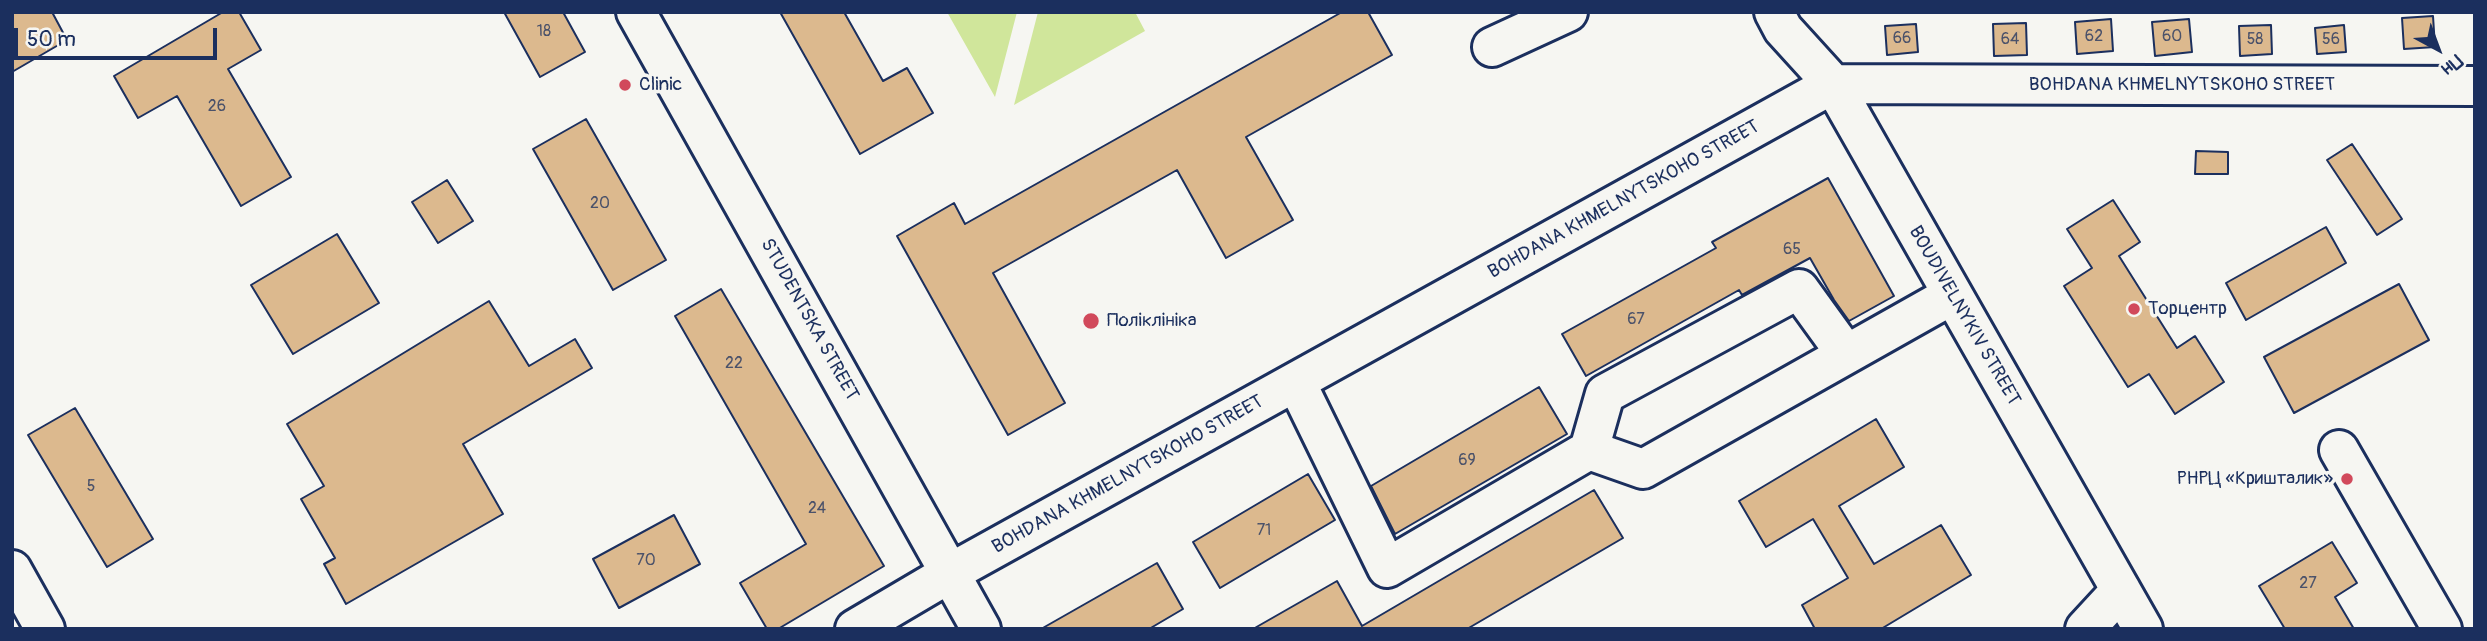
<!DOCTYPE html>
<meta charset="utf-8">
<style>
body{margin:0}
#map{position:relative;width:2487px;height:641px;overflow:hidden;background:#f6f6f2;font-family:Pangolin,sans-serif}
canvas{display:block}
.frame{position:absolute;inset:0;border:14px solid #1b2f5e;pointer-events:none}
.north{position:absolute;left:2403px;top:14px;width:70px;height:70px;-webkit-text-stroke:5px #f6f6f2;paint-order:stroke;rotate:139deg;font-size:19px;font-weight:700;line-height:28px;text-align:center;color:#1b2f5e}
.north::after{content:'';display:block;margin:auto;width:24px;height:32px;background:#1b2f5e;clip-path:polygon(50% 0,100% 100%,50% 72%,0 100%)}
.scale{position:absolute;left:14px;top:28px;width:203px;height:32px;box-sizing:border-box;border:4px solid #1b2f5e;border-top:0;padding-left:9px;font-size:21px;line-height:24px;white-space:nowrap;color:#1b2f5e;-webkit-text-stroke:5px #f6f6f2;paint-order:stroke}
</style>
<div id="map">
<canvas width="2487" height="641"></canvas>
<div class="frame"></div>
<div class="north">Пн</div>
<div class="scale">50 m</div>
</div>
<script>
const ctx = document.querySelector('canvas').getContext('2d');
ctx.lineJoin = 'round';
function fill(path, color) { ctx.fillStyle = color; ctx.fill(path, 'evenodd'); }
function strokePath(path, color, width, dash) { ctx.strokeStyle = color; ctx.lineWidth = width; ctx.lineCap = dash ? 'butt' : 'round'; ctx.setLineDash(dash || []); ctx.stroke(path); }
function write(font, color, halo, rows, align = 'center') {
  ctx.font = font + ' Pangolin,sans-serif'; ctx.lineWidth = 7; ctx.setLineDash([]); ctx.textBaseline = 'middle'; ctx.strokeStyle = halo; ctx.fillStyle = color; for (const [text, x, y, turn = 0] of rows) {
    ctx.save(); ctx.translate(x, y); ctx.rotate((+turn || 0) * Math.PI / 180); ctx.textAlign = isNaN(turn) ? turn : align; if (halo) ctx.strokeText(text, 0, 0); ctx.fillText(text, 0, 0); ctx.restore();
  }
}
fill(new Path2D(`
 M947,12H1017L995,97Z
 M1038,12H1135L1145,31L1014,105Z`), '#d0e69b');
const building = new Path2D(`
 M12,12H52L67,40L12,72Z
 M223,12H239L261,50L228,69L291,177L241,206L177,96L138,118L114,76Z
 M504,12H563L585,52L540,77Z
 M780,12H844L883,81L907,68L933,113L860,154Z
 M1342,12H1368L1392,55L1246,137L1293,220L1226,258L1177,170L993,273L1065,403L1008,435L897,236L954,203L965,224Z
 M2433,16L2435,47L2404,49L2402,18Z
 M2111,19L2113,51L2077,54L2075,22Z
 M2189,19L2192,52L2155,56L2152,22Z
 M2026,23L2027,55L1994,56L1993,24Z
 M1916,24L1918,52L1887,55L1885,26Z
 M2271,25L2272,54L2240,56L2239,26Z
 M2344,25L2346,52L2317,54L2315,28Z
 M586,119L666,260L613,290L533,149Z
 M2352,144L2402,219L2377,235L2327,160Z
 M2196,151L2228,152V174H2195Z
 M1828,178L1894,296L1849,321L1834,300L1810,258L1742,295L1739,290L1586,376L1562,334L1716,248L1712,242Z
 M447,180L473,221L438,243L412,202Z
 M2113,200L2140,242L2119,256L2177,348L2195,336L2224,382L2175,414L2149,374L2128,387L2064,286L2092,268L2067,229Z
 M2326,227L2346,263L2246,320L2226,283Z
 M337,234L379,303L293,354L251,285Z
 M2399,284L2429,340L2294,413L2264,357Z
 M721,289L884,566L778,629H767L740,583L806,544L675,316Z
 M489,301L529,366L575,339L592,368L463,444L503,514L346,604L324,564L335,558L301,499L324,486L287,424Z
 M1539,387L1567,434L1395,534L1371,486Z
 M75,408L153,539L107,567L28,435Z
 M1876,419L1904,467L1839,506L1874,564L1941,525L1971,575L1881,629H1815L1802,605L1848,578L1813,519L1766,547L1739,501Z
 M1308,474L1335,520L1220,588L1193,542Z
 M1594,490L1623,538L1467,629H1253L1337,581L1362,626Z
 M674,515L700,564L619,608L593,559Z
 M2332,542L2357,583L2335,597L2354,629H2285L2259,586Z
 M1157,563L1183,609L1149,629H1041Z`);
fill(building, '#dcb98e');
strokePath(building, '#1b2f5e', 2);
const minor = new Path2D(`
 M636,12L981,629
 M1774,12L1783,29L1833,84L2143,629
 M1492,47L1568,12
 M1296,382L1387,568L1589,450L1643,469L1952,295
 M1589,450L1605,394L1799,289L1846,354
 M2339,450L2442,629
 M12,570L45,629
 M855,629L950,573L1833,84L2475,86
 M2085,629L2121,590`);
strokePath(minor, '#1b2f5e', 44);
strokePath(minor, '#f6f6f2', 38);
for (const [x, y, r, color] of [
 [625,85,7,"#d1495b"],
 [2134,309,7,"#d1495b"],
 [1091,321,9,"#d1495b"],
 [2347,479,7,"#d1495b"]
]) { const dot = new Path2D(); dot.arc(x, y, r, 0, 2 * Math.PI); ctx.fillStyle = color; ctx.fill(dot); strokePath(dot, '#f6f6f2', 2.5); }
write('16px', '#4b526a', null, [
 ["18",544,32],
 ["62",2094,37],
 ["60",2172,37],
 ["66",1902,39],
 ["64",2010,40],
 ["58",2255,40],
 ["56",2331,40],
 ["26",217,107],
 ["20",600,204],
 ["65",1792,250],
 ["67",1636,320],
 ["22",734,364],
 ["69",1467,461],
 ["5",91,487],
 ["24",817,509],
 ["71",1264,531],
 ["70",646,561],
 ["27",2308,584]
]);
write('19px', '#1b2f5e', '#f6f6f2', [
 ["Clinic",639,85],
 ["Торцентр",2148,309],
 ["Поліклініка",1107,321],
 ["РНРЦ «Кришталик»",2333,479,"right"]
], 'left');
write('19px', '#1b2f5e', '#f6f6f2', [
 ["BOHDANA KHMELNYTSKOHO STREET",2182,85],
 ["BOHDANA KHMELNYTSKOHO STREET",1624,200,-29],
 ["BOUDIVELNYKIV STREET",1964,316,60],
 ["STUDENTSKA STREET",809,320,61],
 ["BOHDANA KHMELNYTSKOHO STREET",1128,475,-29]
]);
</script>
